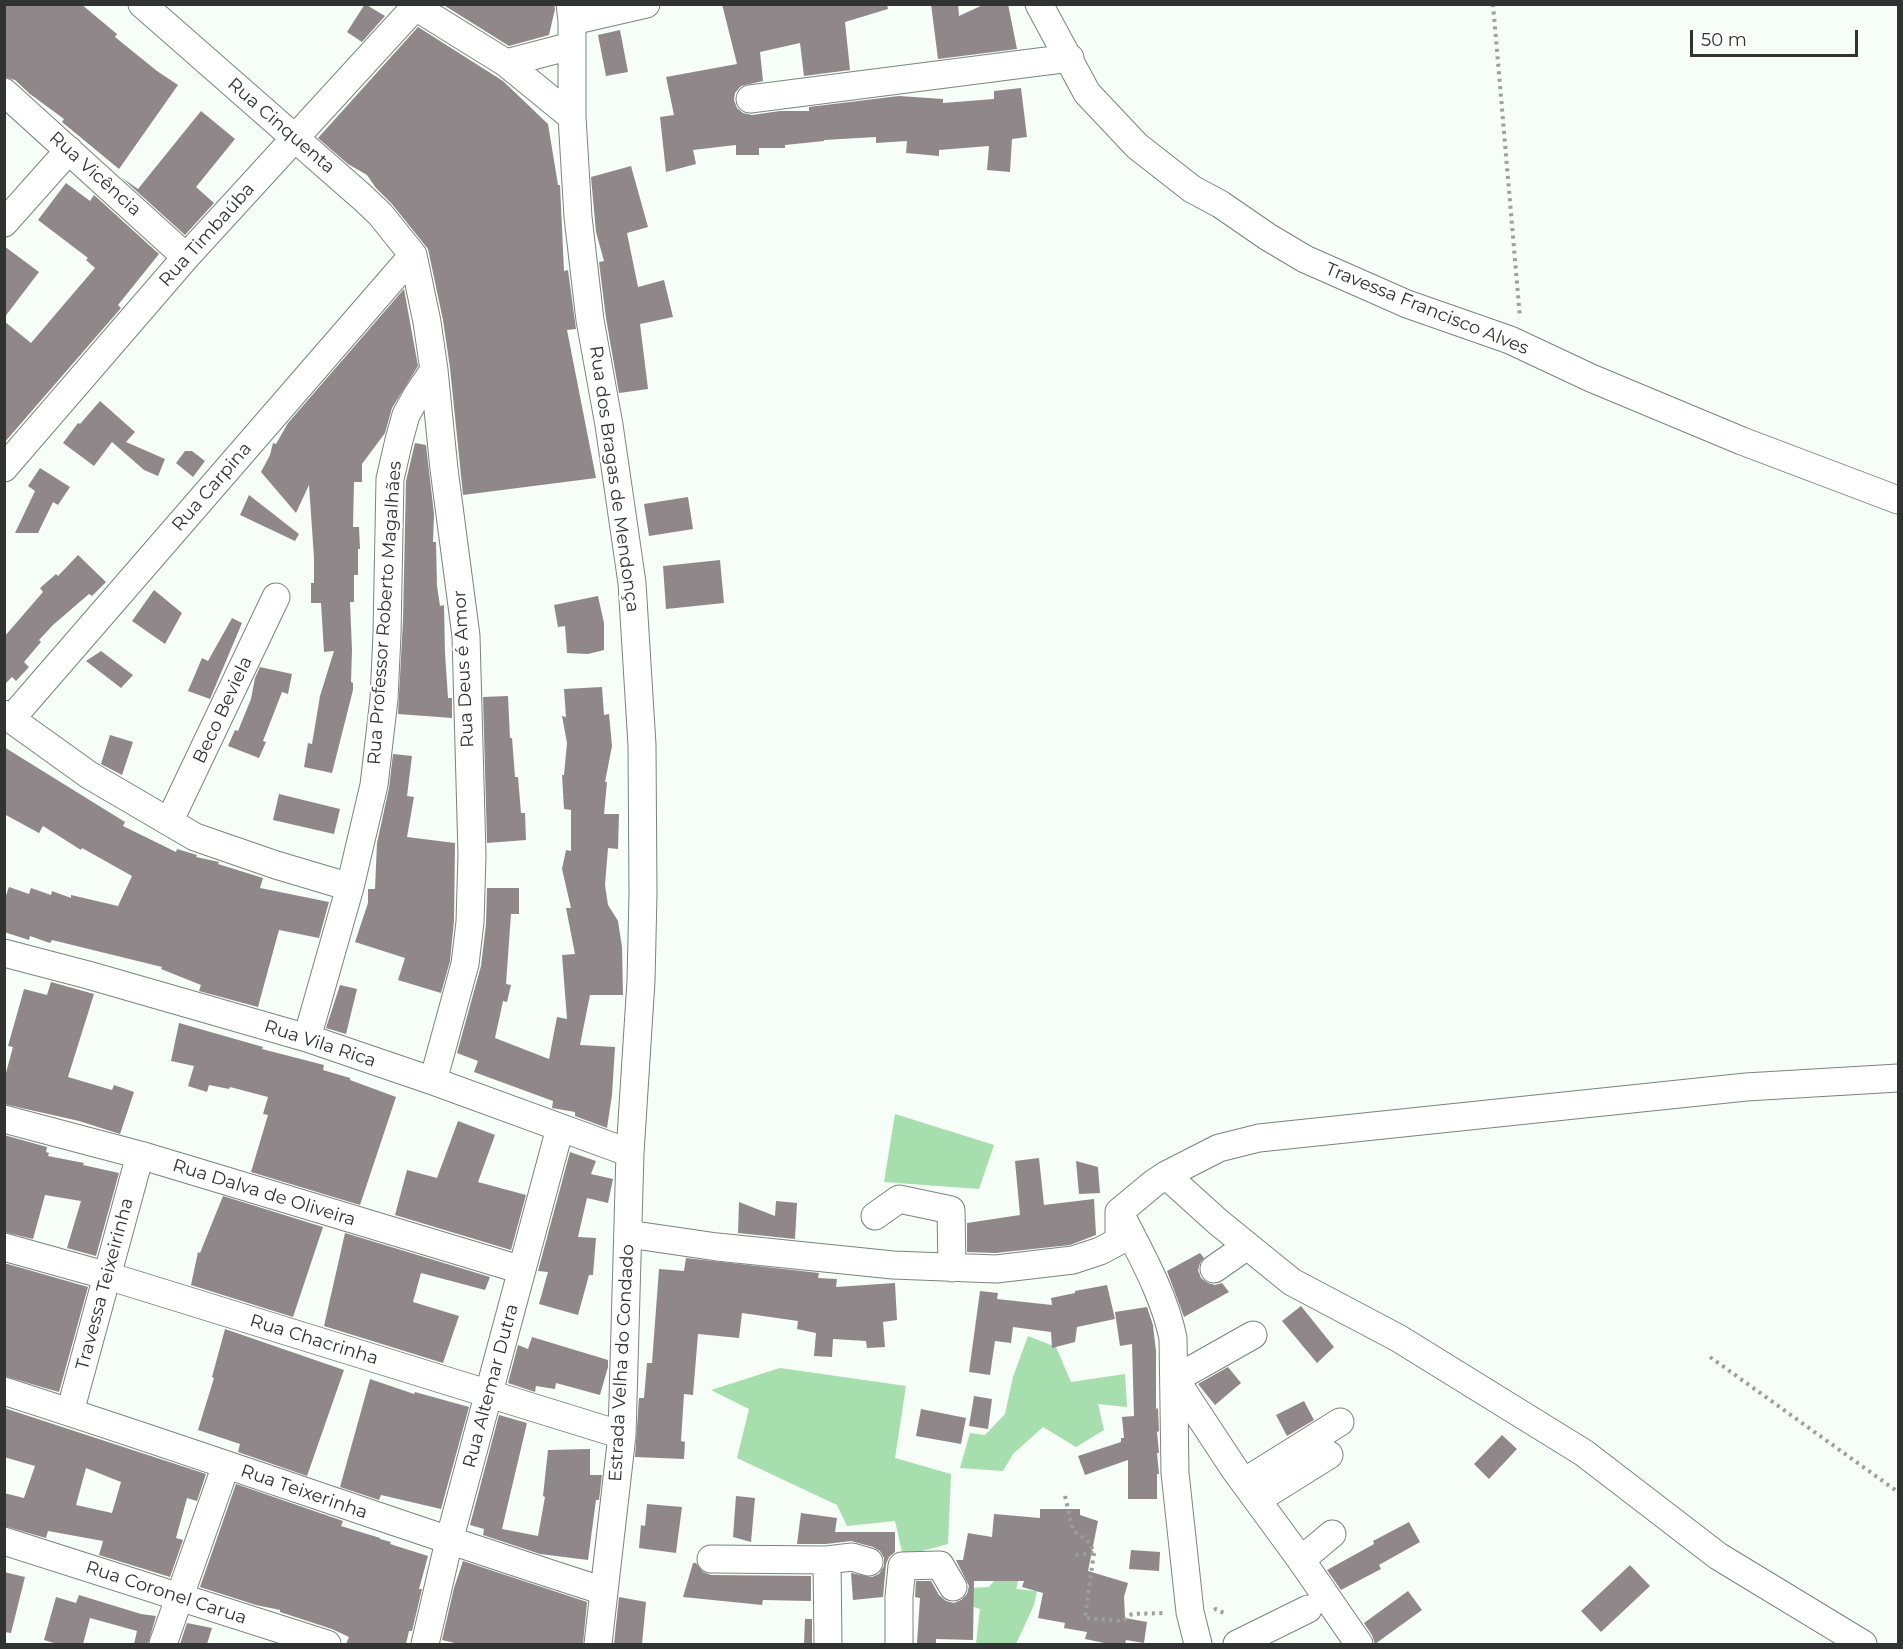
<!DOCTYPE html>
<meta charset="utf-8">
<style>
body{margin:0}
#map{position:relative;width:1903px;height:1649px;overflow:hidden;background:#f6fef7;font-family:Montserrat,sans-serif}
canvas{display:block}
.frame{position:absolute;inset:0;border:6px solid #303331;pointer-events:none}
.scale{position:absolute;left:1690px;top:30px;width:168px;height:27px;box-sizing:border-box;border:3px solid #303331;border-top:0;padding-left:8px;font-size:18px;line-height:21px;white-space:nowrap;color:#303331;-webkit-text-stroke:4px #fff;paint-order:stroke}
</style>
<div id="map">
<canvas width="1903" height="1649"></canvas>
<div class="frame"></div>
<div class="scale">50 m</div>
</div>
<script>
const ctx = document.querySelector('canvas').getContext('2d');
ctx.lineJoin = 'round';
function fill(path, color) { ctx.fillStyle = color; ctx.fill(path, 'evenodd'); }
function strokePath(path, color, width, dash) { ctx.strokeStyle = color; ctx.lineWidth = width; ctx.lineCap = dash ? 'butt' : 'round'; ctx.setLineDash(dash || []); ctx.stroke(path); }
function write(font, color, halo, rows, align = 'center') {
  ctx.font = font + ' Montserrat,sans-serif'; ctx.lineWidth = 5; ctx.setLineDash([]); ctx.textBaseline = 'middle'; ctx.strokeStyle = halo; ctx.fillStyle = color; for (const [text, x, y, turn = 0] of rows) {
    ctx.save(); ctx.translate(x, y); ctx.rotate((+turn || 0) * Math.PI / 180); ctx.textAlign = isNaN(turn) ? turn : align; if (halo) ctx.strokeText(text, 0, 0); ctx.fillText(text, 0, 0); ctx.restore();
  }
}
fill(new Path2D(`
 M895,1114L994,1145L979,1189L884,1182Z
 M1028,1336L1056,1347L1071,1382L1125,1374L1127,1407L1098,1404L1104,1430L1076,1447L1043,1427L1013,1454L1003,1471L960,1468L970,1433L985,1435L1005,1414L1013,1377Z
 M780,1368L906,1386L895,1458L951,1474L948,1544L903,1556L895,1521L847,1526L837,1505L737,1458L749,1409L711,1390Z
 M1020,1574L1016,1589L1037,1591L1034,1605L1016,1644H976L980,1609L971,1606L970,1588L989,1587L997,1577Z`), '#a6deae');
fill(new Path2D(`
 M4,4H81L117,34L115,37L157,71L178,85L119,169L62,122L64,119L30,94L15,80L4,77Z
 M365,4L385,16L362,42L347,32Z
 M442,4H554L555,9L549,35L509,46Z
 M722,4H887L888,9L845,22L850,70L804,76L800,43L760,52L763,81L741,86L735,93L734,100L737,108L743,113L752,115L780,111H809V107L899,96L943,99V103L994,99V91L1021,88L1027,137L1012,139L1010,172L987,170L989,146L939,150V156L906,153L907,141L876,143V137L824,140V141L785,145V148H759V155H736V145L693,150L696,164L666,172L660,117L674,115L666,77L737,64Z
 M931,4H958L959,16L985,4H1008L1017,49L938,59Z
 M418,27L503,81L548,124L558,185H560L564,271L568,270L576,329L567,330L596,478L463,495L450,368L443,320L428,249L392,204L376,188L367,175L348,164L318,138Z
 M620,30L628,72L606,76L598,35Z
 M201,111L235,139L196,187L214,203L185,235L121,177L138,189Z
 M631,166L648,227L627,233L638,287L664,280L673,317L640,324L648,389L619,393L606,318L599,262L604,261L596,232L591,177Z
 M66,183L90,201L94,195L159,254L118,305L121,308L4,443V321L31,343L95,268L86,260L88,258L38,220Z
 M4,246L39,272L4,318Z
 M404,289L418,366L392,408L385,433L362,464V482H354L353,527H359L360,549H358V575H354V602H350L352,650L351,682L353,683V690L332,773L304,767L308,743L312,744L320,696L334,651L324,652L321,603H311V583H314V558L309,485L296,513L261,472L270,455L273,443L276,444L288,423Z
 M100,401L135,432L126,442L165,459L158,476L144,470L112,442L94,466L63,443L78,423L80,424Z
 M415,443L426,445L434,514L433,542H436L437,586L440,606L444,605L445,653L448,698H452V718L398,714L403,620L406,481Z
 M185,451H192L205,461L193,477L176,463Z
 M40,468L70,487L58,505L53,502L38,533H15L35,491L28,486Z
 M249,495L299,534L295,541L240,515Z
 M688,497L693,529L649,536L644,504Z
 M78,555L106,582L92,596L89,594L53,625L39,640L41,642L24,662L29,667L16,681L12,677L4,685V637L43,592L40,588L56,574L58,576Z
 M720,560L724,603L666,609L663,566Z
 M154,590L182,613L165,644L132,621Z
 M598,596L604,623V650L588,654L567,653L565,626L558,627L554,605Z
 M232,618L242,623L210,699L188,691L202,658L208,661Z
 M101,651L133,675L121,688L86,661Z
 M260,667L292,674L288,694L282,692L263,741L266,742L259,758L228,746L235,730L238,731L251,699L255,678Z
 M602,687L604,715L609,714L612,746L605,782H607L604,814H619L618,849L608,848L605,885L608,905L618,921L622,947L623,995H590L580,1045L615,1047L612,1095L607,1128L575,1116V1112L552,1108L553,1101L474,1072L478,1061L457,1053L481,966L486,924L487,888H519V914H511L506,984L511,985L507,1002L503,1001L495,1038L549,1059L557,1017L567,1019L562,955L575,954L566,908H571L562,869L566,850L571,851V810L564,809L562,775H564L567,743L562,716L566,717L564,689Z
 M508,696L510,738H512L515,777H518L521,813H525L526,840L487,843L483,697Z
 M110,735L133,742L122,775L101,764Z
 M4,747L125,822L123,826L176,852L177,849L197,855L196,857L219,862L218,864L263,878L260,888L329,902L319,938L279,930L258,1007L199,991L201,985L161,969L162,967L52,940L50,943L30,936L29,940L4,932V901L9,887L29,894L31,888L51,895L52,891L71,898V895L118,906L132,876L82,848L81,850L43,826L39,833L4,814Z
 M393,754L412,756L407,796L414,797L407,837L455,843L454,921L450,961L441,993L398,980L405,958L355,942L368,903V889H375L377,843L389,788Z
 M279,794L340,809L334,834L273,820Z
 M51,982L94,994L68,1077L112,1090L114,1085L134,1092L120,1134L79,1121L4,1104V1080L13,1047L8,1046L24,989L47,995Z
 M340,985L357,989L346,1034L326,1028Z
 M179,1023L263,1047L262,1049L324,1065L323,1070L350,1078V1080L396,1097L360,1205L251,1172L268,1115L263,1114L268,1097L230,1087L229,1089L209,1085L207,1092L188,1086L194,1066L171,1061Z
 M458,1121L495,1135L478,1182L526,1195L511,1250L395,1215L407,1170L437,1178Z
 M4,1135L47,1147L46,1152L49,1153L48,1156L84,1163L83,1165L119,1173L96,1256L67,1248L81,1201L45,1195L33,1239L4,1232Z
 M570,1152L596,1161L591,1174L613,1179L608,1203L587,1198L578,1237L596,1238L593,1275H589L578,1315L539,1304L548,1272L538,1271Z
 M1039,1158L1044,1205L1094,1199L1096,1235L1070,1245L995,1253L967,1252V1223L1020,1215L1015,1161Z
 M1076,1161L1098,1167L1100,1193L1079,1194Z
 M223,1196L323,1227L293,1317L191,1285L198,1252L200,1253Z
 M776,1201L797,1203L795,1239L738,1233L739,1202L775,1216Z
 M345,1233L490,1277L485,1290L421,1273L413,1302L459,1316L443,1363L324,1326Z
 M1200,1253L1204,1258L1200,1263L1198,1270L1201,1278L1208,1283L1215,1285L1222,1283L1229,1292L1184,1317L1167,1271Z
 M686,1258L819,1273L818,1278L837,1279L836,1287L895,1283L897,1320L883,1322L885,1347L867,1348L866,1341L833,1339L832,1357L814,1356L816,1333L797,1329L798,1321L742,1313L739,1338L698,1334L693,1395L684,1394L681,1441L685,1442L684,1459L635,1457L639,1398H644L647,1363H652L659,1269L684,1271Z
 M4,1263L88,1287L59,1392L4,1376Z
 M1107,1285L1115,1319L1077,1327L1075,1342L1052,1348L1051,1332L1013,1327L1011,1343L995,1341L990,1375L969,1372L980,1291L998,1293L997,1299L1052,1305L1051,1298L1075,1293V1291Z
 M1301,1306L1334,1347L1317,1363L1282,1321Z
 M1147,1307L1154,1328L1153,1326L1156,1351V1409L1158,1408L1159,1431L1157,1432L1159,1453H1157L1159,1474H1157V1499H1128V1460L1085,1475L1078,1456L1121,1442V1438H1124L1122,1417L1134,1416L1132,1344L1120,1346L1115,1312Z
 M225,1329L344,1370L307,1476L238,1452L240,1444L198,1430L214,1378L212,1377Z
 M532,1337L608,1360V1367L600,1395L556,1383L555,1389L536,1386L535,1392L508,1383L518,1345L528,1349Z
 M1228,1367L1241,1383L1215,1405L1198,1384Z
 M370,1379L414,1394L415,1392L469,1407L441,1509L381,1495L379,1500L340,1487Z
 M974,1396L992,1399L988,1429L969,1426Z
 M1304,1401L1314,1420L1287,1436L1276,1415Z
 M4,1408L206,1474L197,1501L187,1498L176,1538L183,1540L170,1577L99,1555L103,1541L48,1531L46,1538L4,1526V1493L24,1498L35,1466L4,1457ZM86,1468L121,1482L112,1513L76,1505Z
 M921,1409L966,1418L961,1444L916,1436Z
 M499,1415L527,1423L502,1529L538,1536L545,1497L543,1496L548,1450L590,1449V1475H602L599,1500H596L588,1560L540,1554L483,1535L484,1529L470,1525Z
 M1502,1435L1517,1449L1489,1479L1474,1464Z
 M236,1484L343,1521L341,1526L380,1538V1539L391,1542L390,1544L428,1556L419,1589H422L412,1631H409L406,1644H346L349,1637L332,1629L280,1612V1610L256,1605L200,1587Z
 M736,1496L755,1498L751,1542L733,1537Z
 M647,1504L682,1507L676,1553L639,1548L641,1525L645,1526Z
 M1040,1509H1080V1515L1098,1521L1088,1571L1128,1583L1124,1597L1125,1618L1147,1622L1144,1643L1126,1640L1125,1644H1109L1085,1639L1087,1632L1064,1628L1065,1623L1038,1618L1043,1593L1022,1587L1024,1581H974L973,1640L936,1639V1644L917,1643L920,1598L915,1597L916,1581H931L939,1595L946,1601L954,1603L961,1600L967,1594L969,1586L956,1560H963L968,1533L992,1537L994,1514L1040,1518Z
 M801,1513L837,1518L835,1532H895V1552L889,1557L886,1564L883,1597L853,1600L851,1573L872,1577L879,1574L884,1566V1558L880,1551L873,1547L851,1541L826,1544H797Z
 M1409,1522L1420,1542L1379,1565L1381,1569L1341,1590L1327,1570L1374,1544L1373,1541Z
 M1131,1550L1160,1552L1159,1571L1129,1569Z
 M463,1561L587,1602L583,1644H459L442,1640L454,1588Z
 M693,1563H696L703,1572L711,1575L811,1576V1601L763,1600L762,1605L683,1597Z
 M1630,1565L1650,1586L1601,1632L1581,1611Z
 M4,1572L25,1577L11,1633L4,1632Z
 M1408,1591L1422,1610L1375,1644L1372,1635L1364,1623Z
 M79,1595L141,1614L156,1616L148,1644H134L137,1631L90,1618L83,1644H57L44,1640L56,1597L76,1603Z
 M619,1597L646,1602L642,1644H614Z
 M805,1619H812V1644H804Z
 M187,1623L212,1628L207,1644H180Z`), '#90878b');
const minor = new Path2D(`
 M142,4L362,197L380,214L413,255L427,322L434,370L444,469L466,636L472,855L470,922L465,964L433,1081
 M411,4L506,63L572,117
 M570,4L572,21V117L578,217L590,320L609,425L632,583L642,745L643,894L641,981L630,1153L622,1435L598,1644
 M1039,4L1087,93L1137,146L1192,189L1220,204L1268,237L1305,259L1407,304L1510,340L1591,378L1742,441L1898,500
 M572,21L646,4
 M506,63L571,46
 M4,92L186,257
 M750,99L1070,58
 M4,223L69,150
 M4,468L186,257L415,7
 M4,714L89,775L195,837L276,865L350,887
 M11,719L413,255
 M169,822L276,597
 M4,953L88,975L307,1038L433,1081L630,1153
 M307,1038L350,887L374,785L384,699L387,634L390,479L399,440L406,415L417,395L434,370
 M4,1119L140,1155L522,1270
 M1166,1175L1218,1222L1292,1282L1398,1338L1584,1453L1718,1556L1863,1644
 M1120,1213C1140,1253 1164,1294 1173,1338L1175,1473L1190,1612L1198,1644
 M875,1216L899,1199L951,1210L952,1268
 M628,1234L717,1247L893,1265L996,1269L1073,1260L1100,1251L1119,1241V1212L1154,1183L1166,1175L1219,1148L1259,1138L1746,1087L1898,1078
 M4,1247L108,1276L622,1435
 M1214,1269L1247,1246
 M1175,1379L1235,1470L1301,1560L1359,1644
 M1175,1379L1253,1335
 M4,1391C205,1455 403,1527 604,1591
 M70,1412L140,1155
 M1244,1482L1340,1422
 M1257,1500L1329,1455
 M4,1541L327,1644
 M711,1559L827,1560L828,1644
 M827,1560L852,1557L869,1562
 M1301,1560L1332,1534
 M163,1644L226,1465
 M425,1644L449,1541L560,1128
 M899,1644V1597L902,1566L940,1565L953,1587
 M1237,1644L1308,1609`);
strokePath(minor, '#7c837d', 29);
strokePath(new Path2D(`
 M1493,4L1520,318
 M1710,1357L1898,1492
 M1065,1496L1073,1530L1090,1543L1094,1553L1075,1555
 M1094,1553L1085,1618L1123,1621L1132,1614L1166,1613
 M1214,1610L1216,1609L1224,1613`), '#9aa09b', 4, [3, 4.5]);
strokePath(minor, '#fff', 27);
write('18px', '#303331', '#fff', [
 ["Rua Cinquenta",281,126,41],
 ["Rua Vicência",95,174,42],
 ["Rua Timbaúba",207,235,-48],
 ["Travessa Francisco Alves",1427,309,22],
 ["Rua dos Bragas de Mendonça",614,479,82],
 ["Rua Carpina",212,487,-49],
 ["Rua Professor Roberto Magalhães",385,613,-86],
 ["Rua Deus é Amor",464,669,-93],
 ["Beco Beviela",223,710,-65],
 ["Rua Vila Rica",320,1044,18],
 ["Rua Dalva de Oliveira",264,1193,17],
 ["Travessa Teixeirinha",105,1284,-75],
 ["Rua Chacrinha",314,1340,17],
 ["Estrada Velha do Condado",622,1363,-87],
 ["Rua Altemar Dutra",491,1386,-75],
 ["Rua Teixerinha",304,1492,19],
 ["Rua Coronel Carua",166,1593,18]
]);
</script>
